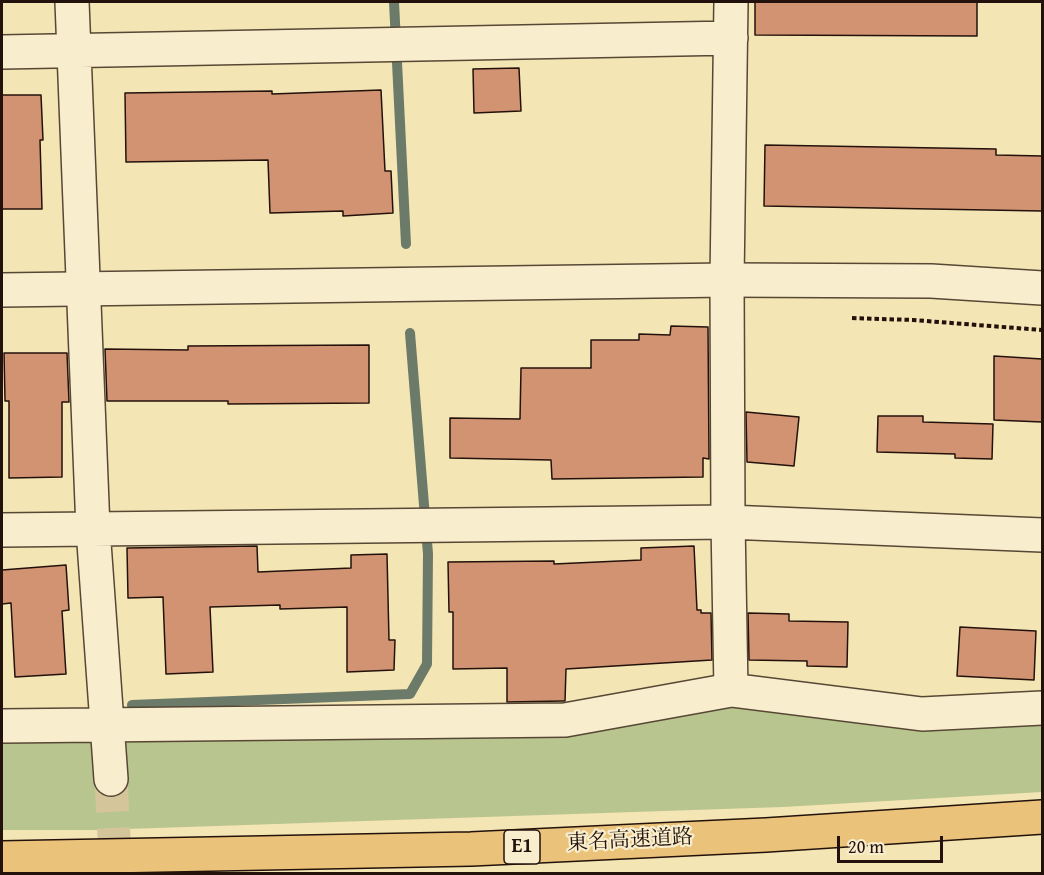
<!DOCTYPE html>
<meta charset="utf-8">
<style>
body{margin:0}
#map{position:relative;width:1044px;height:875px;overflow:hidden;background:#f4e5b4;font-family:"Gentium Book Plus",serif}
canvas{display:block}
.frame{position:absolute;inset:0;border:3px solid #23120b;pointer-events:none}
.scale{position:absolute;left:837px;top:836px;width:106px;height:27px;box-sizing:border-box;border:3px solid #23120b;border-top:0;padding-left:8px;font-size:18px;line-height:21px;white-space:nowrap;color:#23120b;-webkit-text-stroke:4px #f8eece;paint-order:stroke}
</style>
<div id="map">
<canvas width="1044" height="875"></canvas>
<div class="frame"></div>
<div class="scale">20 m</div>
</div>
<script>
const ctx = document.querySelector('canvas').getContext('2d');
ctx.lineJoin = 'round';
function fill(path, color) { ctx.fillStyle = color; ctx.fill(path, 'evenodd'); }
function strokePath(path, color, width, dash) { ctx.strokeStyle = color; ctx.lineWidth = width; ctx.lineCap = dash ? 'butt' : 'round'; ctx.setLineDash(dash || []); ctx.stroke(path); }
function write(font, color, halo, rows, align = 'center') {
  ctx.font = font + ' "Gentium Book Plus","Noto Serif JP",serif'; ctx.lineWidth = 4.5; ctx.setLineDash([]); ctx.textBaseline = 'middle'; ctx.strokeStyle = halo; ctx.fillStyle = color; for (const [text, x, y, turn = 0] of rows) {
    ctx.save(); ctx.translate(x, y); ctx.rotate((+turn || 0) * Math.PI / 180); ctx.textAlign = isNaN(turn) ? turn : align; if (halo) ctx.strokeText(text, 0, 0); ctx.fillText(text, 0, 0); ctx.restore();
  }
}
fill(new Path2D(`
 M731,706L1042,723V792L783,807L97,830H2V738L477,730L566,737Z`), '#b9c58f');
strokePath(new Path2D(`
 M394,2L406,244
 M132,705L410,694L427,664L428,554L410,333`), '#6c7a69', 10);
const building = new Path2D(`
 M755,2H977V36L755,35Z
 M519,68L521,111L474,113L473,69Z
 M381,90L385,171H391L393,213L343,216V211L270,213L268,160L126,162L125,93L272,91V94Z
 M2,95H41L43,140H40L42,209H2Z
 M765,145L996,149V155L1042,156V211L764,206Z
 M671,326L708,327L709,459L703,458V477L552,479L551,460L450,458V418L520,419L521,368H591V340H639V334L670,335Z
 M369,345V403L228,404V401H107L105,349L188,350V346Z
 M4,353H67L69,402H62V477L9,478V401H5Z
 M994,356L1042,359V422L994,420Z
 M746,412L799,417L794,466L747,462Z
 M878,416H923V422L993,424L992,459L955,458V454L877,452Z
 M257,546L258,572L351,568V555L387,554L389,640H395L394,670L347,672V607L280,609V605L210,607L213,672L166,674L163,597L128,598L127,548Z
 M694,546L697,610H701V613H711L712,660L566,669L565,701H563L507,702V668L453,669V612H449L448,562L554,561V564L641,560V548Z
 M66,565L69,610L62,611L66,674L15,677L11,603L2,604V570Z
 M748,613L789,614V621L848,622L847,667L807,666V661L749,660Z
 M960,627L1036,631L1034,680L957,676Z`);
fill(building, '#d29372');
strokePath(building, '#23120b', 1.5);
strokePath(new Path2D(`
 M111,779L116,874`), '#d5c59b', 33, [33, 16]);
const minor = new Path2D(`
 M72,2L93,529L111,779
 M2,52L731,38
 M2,530L728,522L1042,535
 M731,690L922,714L1042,708
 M2,726L565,720L731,690L728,522L727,280L731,2`);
const tertiary = new Path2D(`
 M2,290L727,280L931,281L1042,288`);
const motorway = new Path2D(`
 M2,858L471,849L766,835L1042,817`);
strokePath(minor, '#574735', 36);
strokePath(tertiary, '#574735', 36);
strokePath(motorway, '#23120b', 36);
strokePath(new Path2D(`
 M852,318L913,320L1042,330`), '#23120b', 4, [4.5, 3]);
strokePath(minor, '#f8eece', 33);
strokePath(tertiary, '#f8eece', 33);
strokePath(motorway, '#eac27a', 33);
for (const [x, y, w] of [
 [522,847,36]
]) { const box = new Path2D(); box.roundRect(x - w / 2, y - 17, w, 34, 4.5); ctx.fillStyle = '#f8eece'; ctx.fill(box); strokePath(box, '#23120b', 1.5); }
write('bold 20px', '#23120b', null, [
 ["E1",522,847]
]);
write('21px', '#23120b', '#f8eece', [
 ["東名高速道路",630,841,-3]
]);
</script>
